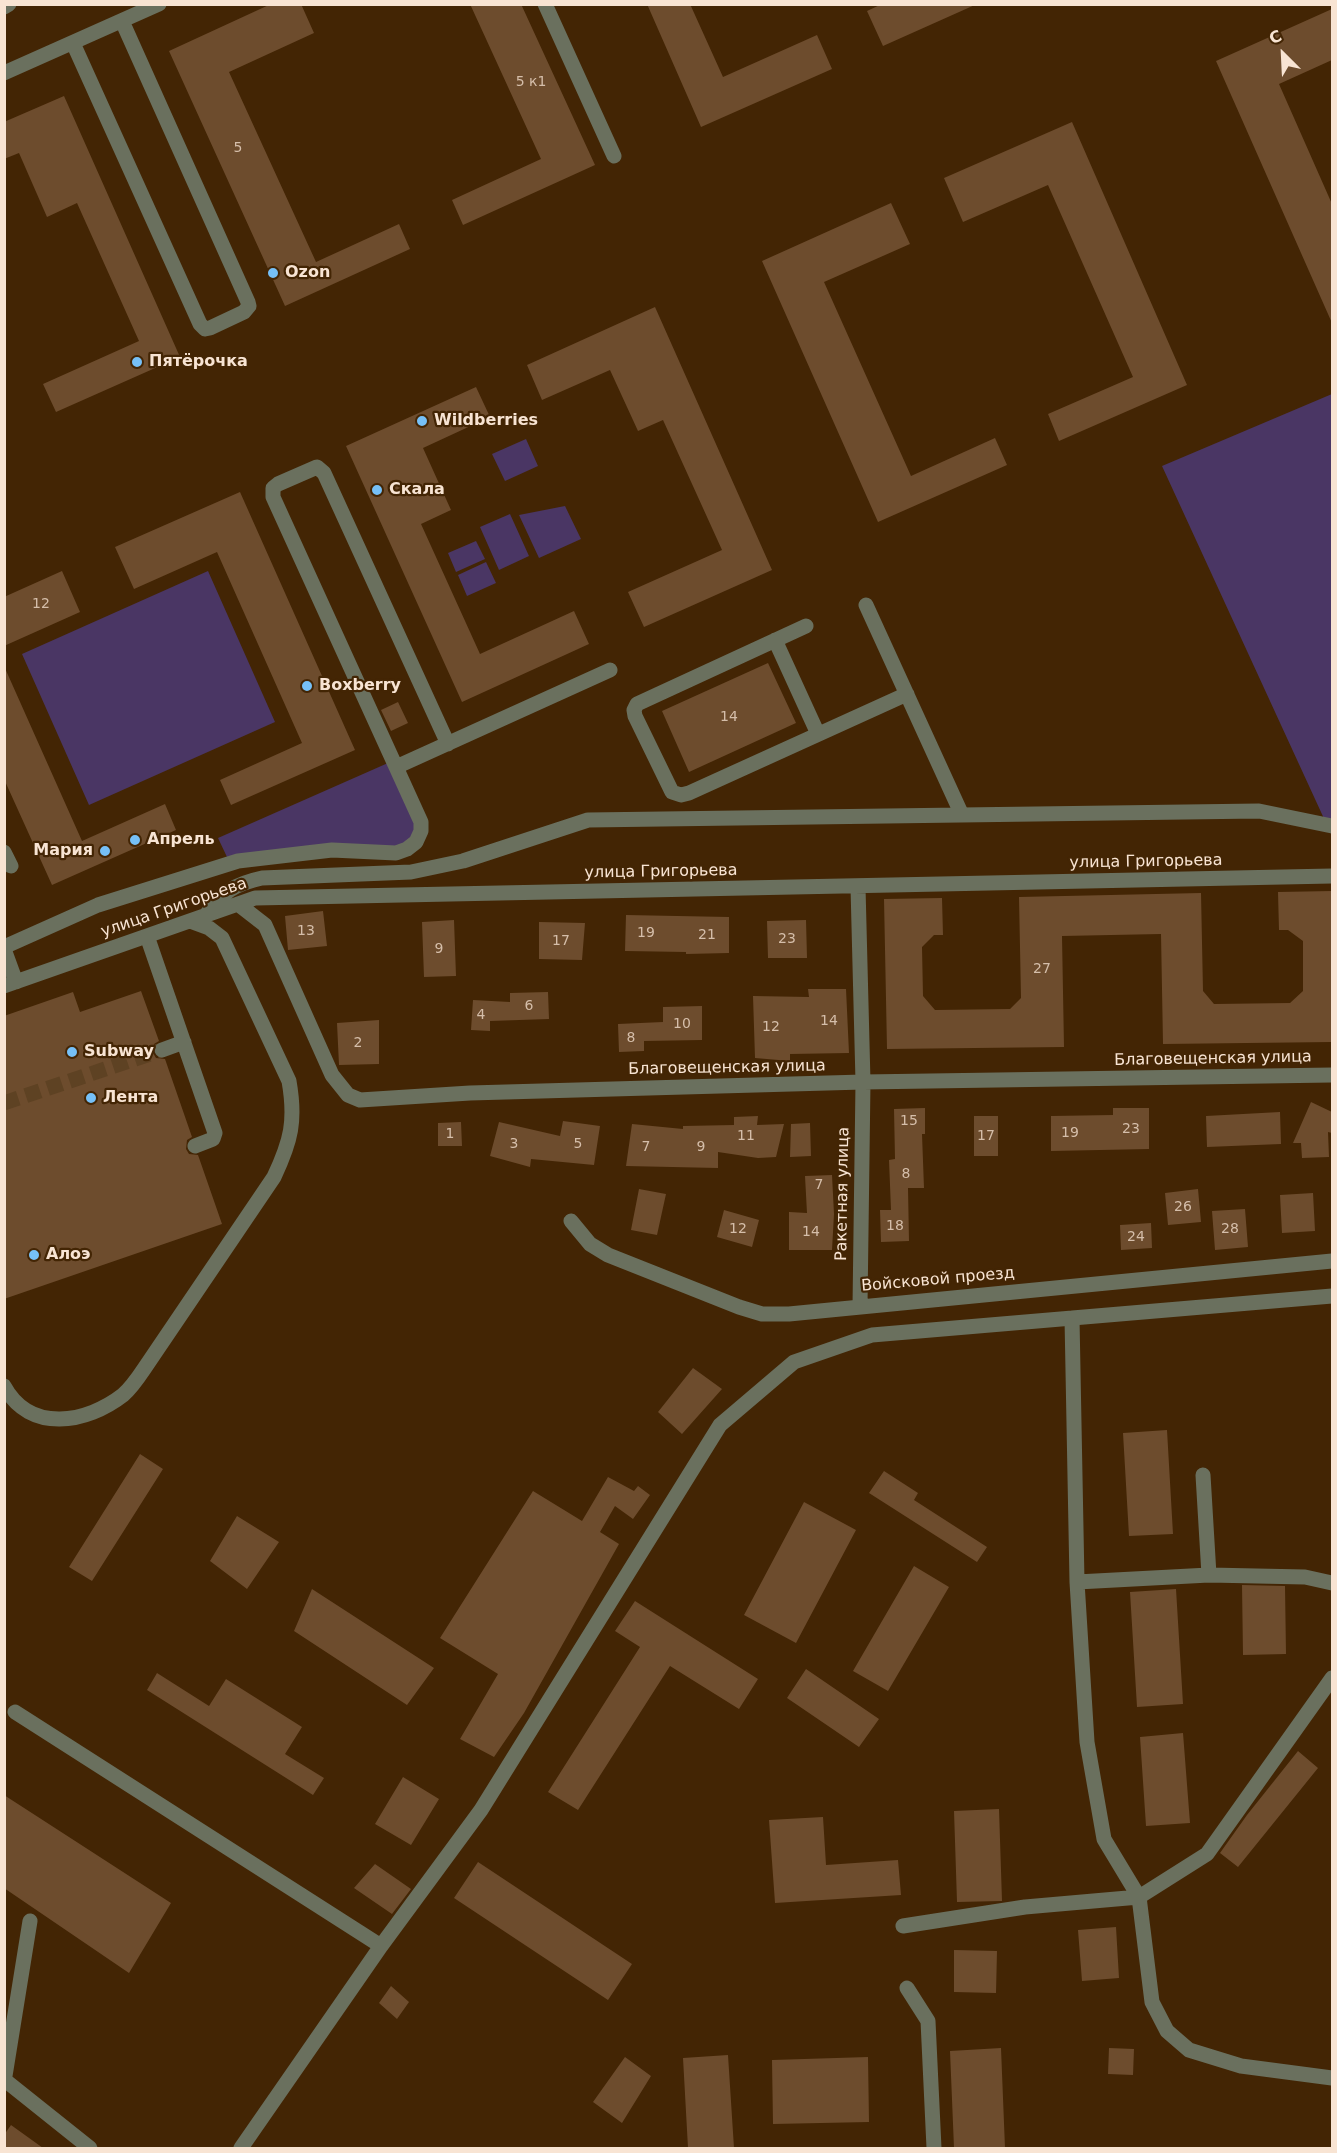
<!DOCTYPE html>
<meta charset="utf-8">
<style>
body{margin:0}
#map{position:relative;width:1337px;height:2153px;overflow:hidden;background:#432504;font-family:"DejaVu Sans",sans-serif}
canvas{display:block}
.frame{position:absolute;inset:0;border:6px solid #f8e4d3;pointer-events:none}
.north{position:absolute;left:1253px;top:24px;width:60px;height:60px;-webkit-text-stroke:4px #432504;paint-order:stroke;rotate:336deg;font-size:16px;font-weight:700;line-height:24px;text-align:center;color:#f8e4d3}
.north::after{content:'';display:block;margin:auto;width:21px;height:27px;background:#f8e4d3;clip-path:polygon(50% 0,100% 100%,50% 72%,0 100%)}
</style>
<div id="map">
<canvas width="1337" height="2153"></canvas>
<div class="frame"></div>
<div class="north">С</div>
</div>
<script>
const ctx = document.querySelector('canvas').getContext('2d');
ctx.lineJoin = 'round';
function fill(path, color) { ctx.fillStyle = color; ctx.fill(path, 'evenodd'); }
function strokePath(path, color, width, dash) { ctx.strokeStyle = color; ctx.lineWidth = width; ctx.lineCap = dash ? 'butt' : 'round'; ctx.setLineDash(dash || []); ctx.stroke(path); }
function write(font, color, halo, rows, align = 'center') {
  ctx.font = font + ' "DejaVu Sans",sans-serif'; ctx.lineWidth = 4.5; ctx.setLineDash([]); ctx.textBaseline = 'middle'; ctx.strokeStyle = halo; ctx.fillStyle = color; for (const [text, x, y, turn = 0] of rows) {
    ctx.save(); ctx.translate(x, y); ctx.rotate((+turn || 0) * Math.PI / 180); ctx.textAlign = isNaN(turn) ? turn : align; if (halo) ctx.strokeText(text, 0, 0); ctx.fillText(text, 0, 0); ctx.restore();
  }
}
fill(new Path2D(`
 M1332,394V836L1162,466Z
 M526,439L538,466L505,481L492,454Z
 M565,506L581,539L539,558L519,515Z
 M510,514L529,556L499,570L480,527Z
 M476,541L485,559L456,572L448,553Z
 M486,562L496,583L467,596L458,575Z
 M208,571L275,722L89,805L22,654Z
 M388,763L416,822L415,833L401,847L227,857L218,838Z`), '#4a3664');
fill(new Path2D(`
 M271,4H301L314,33L229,72L316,262L399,224L410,249L285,306L169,51Z
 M470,4H521L595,165L463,225L452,200L541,159Z
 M647,4H690L723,77L817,35L832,69L701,127Z
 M882,4H977L883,46L867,11Z
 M1332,9V60L1279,84L1332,204V323L1216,61Z
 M64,96L180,357L56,412L43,384L139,341L77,203L47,217L19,153L4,159V122Z
 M1072,122L1187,385L1059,441L1048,414L1133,377L1048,185L963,222L944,178Z
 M891,203L910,244L824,282L911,476L995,438L1007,465L878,522L762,261Z
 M655,307L772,570L644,627L628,592L722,550L663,420L638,431L610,370L542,400L527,365Z
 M476,387L490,417L423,448L451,510L421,524L480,654L574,611L589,644L462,702L346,446Z
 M240,492L355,750L231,805L220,780L302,743L217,552L134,589L115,547Z
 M62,571L80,612L4,646V597Z
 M768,663L796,723L689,772L662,711Z
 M4,666L82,841L165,804L176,830L52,885L4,779Z
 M398,702L408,723L391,731L381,710Z
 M1332,891V1042L1163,1044L1161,934L1062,936L1064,1047L887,1049L884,899L942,898L943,935H934L922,947L923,996L935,1010L1010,1009L1021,998L1019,897L1201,893L1203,991L1214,1004L1290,1003L1303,991V941L1288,930H1279L1278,892Z
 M323,911L327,946L288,950L285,916Z
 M626,915L729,917V953L686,954V952L625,951Z
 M454,920L456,976L424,977L422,922Z
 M806,920L807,958H768L767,921Z
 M539,922L585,923L582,960L539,959Z
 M808,989H846L849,1053L790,1054V1061L755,1058L753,996L809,997Z
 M141,991L159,1041L154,1044L153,1053L156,1058L165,1059L192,1137L187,1140L186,1149L189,1154L198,1155L222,1224L4,1299V1016L73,992L80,1012Z
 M548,992L549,1019L490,1021V1031L471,1030L473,1000L510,1002V993Z
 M702,1006V1040L644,1041V1051L619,1052L618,1024L663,1022V1007Z
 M379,1020V1064L339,1065L337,1023Z
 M1311,1102L1332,1112V1133L1328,1132L1329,1157L1302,1158L1301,1143H1293Z
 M925,1108V1134H922L924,1188H908L909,1241L881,1242L880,1210H891L889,1160L895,1159L894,1109Z
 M1113,1108H1149V1149L1051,1151V1116L1113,1115Z
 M1280,1112L1281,1144L1207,1147L1206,1116Z
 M758,1116L757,1125L784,1124L776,1157L758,1158L718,1152V1168L626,1166L632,1124L683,1129V1126L734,1125V1117Z
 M974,1116H998V1156H974Z
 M563,1121L600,1126L594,1165L531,1159L530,1167L490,1156L499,1122L560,1136Z
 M461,1122L462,1146H438V1123Z
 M810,1123L811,1156L790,1157L791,1124Z
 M832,1175L834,1214L832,1250H789V1212L807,1213L805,1176Z
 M639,1189L666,1194L657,1235L631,1230Z
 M1198,1189L1201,1222L1168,1225L1165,1193Z
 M1313,1193L1315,1231L1282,1233L1280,1195Z
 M1245,1209L1248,1247L1215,1250L1212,1211Z
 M724,1210L759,1220L752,1247L717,1237Z
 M1151,1223L1152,1248L1121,1250L1120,1225Z
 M693,1368L722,1389L682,1434L658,1412Z
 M1167,1430L1173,1534L1129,1536L1123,1433Z
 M140,1454L163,1469L92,1581L69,1567Z
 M884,1471L918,1493L914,1500L987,1547L977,1562L869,1493Z
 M608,1477L634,1491L638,1486L650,1495L633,1519L615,1506L600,1532L619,1544L524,1713L494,1757L460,1739L498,1674L440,1638L533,1491L582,1521Z
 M804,1502L856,1530L796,1643L744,1615Z
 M237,1516L279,1542L247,1589L210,1561Z
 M914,1566L949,1587L888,1691L853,1671Z
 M1242,1585L1285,1586L1286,1654L1243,1655Z
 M312,1589L434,1668L407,1705L294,1631Z
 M1176,1589L1183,1704L1137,1707L1130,1592Z
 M635,1601L758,1679L739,1709L670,1666L578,1810L548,1792L640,1647L615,1631Z
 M806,1669L879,1719L859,1747L787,1698Z
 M157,1673L209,1706L226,1679L302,1727L285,1754L324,1778L313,1795L147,1690Z
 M1183,1733L1190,1823L1146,1826L1140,1737Z
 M1298,1751L1318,1768L1238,1867L1220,1853L1247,1815Z
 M403,1777L439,1799L411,1845L375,1824Z
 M4,1795L171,1903L129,1973L4,1888Z
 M999,1809L1002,1901L957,1902L954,1811Z
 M823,1817L826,1865L898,1860L901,1895L775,1903L769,1820Z
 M478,1862L632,1964L608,2000L454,1898Z
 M375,1864L411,1889L392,1914L354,1888Z
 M1116,1927L1119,1978L1082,1981L1078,1930Z
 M954,1950L997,1951L996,1993L954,1992Z
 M391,1986L409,2002L397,2019L379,2003Z
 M1001,2048L1005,2148H954L950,2051Z
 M1109,2048L1134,2049L1133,2075L1108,2074Z
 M728,2055L734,2148H688L683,2058Z
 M625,2057L651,2076L622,2123L593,2102Z
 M868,2057L869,2122L773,2124L772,2060Z
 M11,2125L43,2148H4V2135Z`), '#6d4c2d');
strokePath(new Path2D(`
 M4,1103L162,1050`), '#5e4223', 15, [15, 8]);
strokePath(new Path2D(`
 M545,4L614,156
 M4,7L9,4
 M73,43L200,324L205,329L210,328L244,312L249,306L248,302L122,21
 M4,73L159,4
 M866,605L962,815
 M806,626L637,704L634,710L635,716L672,792L681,795L689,793L907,694
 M775,640L818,734
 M396,767L273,497V488L278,484L317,467L324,473L448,744
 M4,852L11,866
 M858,887L863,1082L860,1306
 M238,904L265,925L332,1075L348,1095L360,1100L470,1093L863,1082L1332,1075
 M206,915C223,892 234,884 262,878L411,872L463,861L588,820L1259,811L1332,826
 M147,936L215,1133L213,1139L195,1146
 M4,947L98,905L238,861L332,850L396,853L407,849L416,842L421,831V822L396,767L610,670
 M4,949L16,982
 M4,986L255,898L1332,876
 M162,1050L184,1042
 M571,1221L590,1244L608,1255L739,1307L762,1314H789L1332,1261
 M1072,1318L1077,1582L1087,1742L1104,1839L1139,1897L1152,2002L1167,2031L1189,2050L1241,2066L1332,2078
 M4,1386C30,1434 87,1423 123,1395C131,1388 138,1378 144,1369L274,1177C291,1141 296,1121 289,1081L222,938L209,928L190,921
 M1203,1475L1209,1575L1305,1577L1332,1583
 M1077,1582L1209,1575
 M15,1712L381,1946
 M903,1926L1025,1907L1139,1897L1207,1854L1332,1678
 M907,1988L928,2021L934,2148
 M6,2081L90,2148
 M4,2082L30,1921
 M241,2148L381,1946L481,1810L720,1425L794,1362L872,1335L1332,1296`), '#6a705e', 15);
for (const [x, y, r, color] of [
 [273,273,6,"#76c0f7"],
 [137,362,6,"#76c0f7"],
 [422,421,6,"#76c0f7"],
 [377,490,6,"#76c0f7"],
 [307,686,6,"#76c0f7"],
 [135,840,6,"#76c0f7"],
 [105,851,6,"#76c0f7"],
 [72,1052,6,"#76c0f7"],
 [91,1098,6,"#76c0f7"],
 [34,1255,6,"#76c0f7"]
]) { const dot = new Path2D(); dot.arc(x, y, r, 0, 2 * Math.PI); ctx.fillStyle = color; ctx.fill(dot); strokePath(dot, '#432504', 2); }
write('14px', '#d5beaa', null, [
 ["5 к1",531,82],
 ["5",238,148],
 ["12",41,604],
 ["14",729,717],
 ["13",306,931],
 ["19",646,933],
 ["21",707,935],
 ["23",787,939],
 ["17",561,941],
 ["9",439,949],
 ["27",1042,969],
 ["6",529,1006],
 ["4",481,1015],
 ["14",829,1021],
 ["10",682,1024],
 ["12",771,1027],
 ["8",631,1038],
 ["2",358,1043],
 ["15",909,1121],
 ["23",1131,1129],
 ["19",1070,1133],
 ["1",450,1134],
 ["11",746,1136],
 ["17",986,1136],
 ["3",514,1144],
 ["5",578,1144],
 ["7",646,1147],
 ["9",701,1147],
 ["8",906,1174],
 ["7",819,1185],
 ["26",1183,1207],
 ["18",895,1226],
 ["12",738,1229],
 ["28",1230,1229],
 ["14",811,1232],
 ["24",1136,1237]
]);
write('bold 16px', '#f8e4d3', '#432504', [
 ["Ozon",285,273],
 ["Пятёрочка",149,362],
 ["Wildberries",434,421],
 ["Скала",389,490],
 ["Boxberry",319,686],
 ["Апрель",147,840],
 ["Мария",93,851,"right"],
 ["Subway",84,1052],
 ["Лента",103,1098],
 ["Алоэ",46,1255]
], 'left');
write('16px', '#f8e4d3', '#432504', [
 ["улица Григорьева",1146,862,-1],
 ["улица Григорьева",661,872,-1],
 ["улица Григорьева",174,908,-19],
 ["Благовещенская улица",1213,1059,-1],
 ["Благовещенская улица",727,1068,-1],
 ["Ракетная улица",843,1194,-89],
 ["Войсковой проезд",938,1280,-5]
]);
</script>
